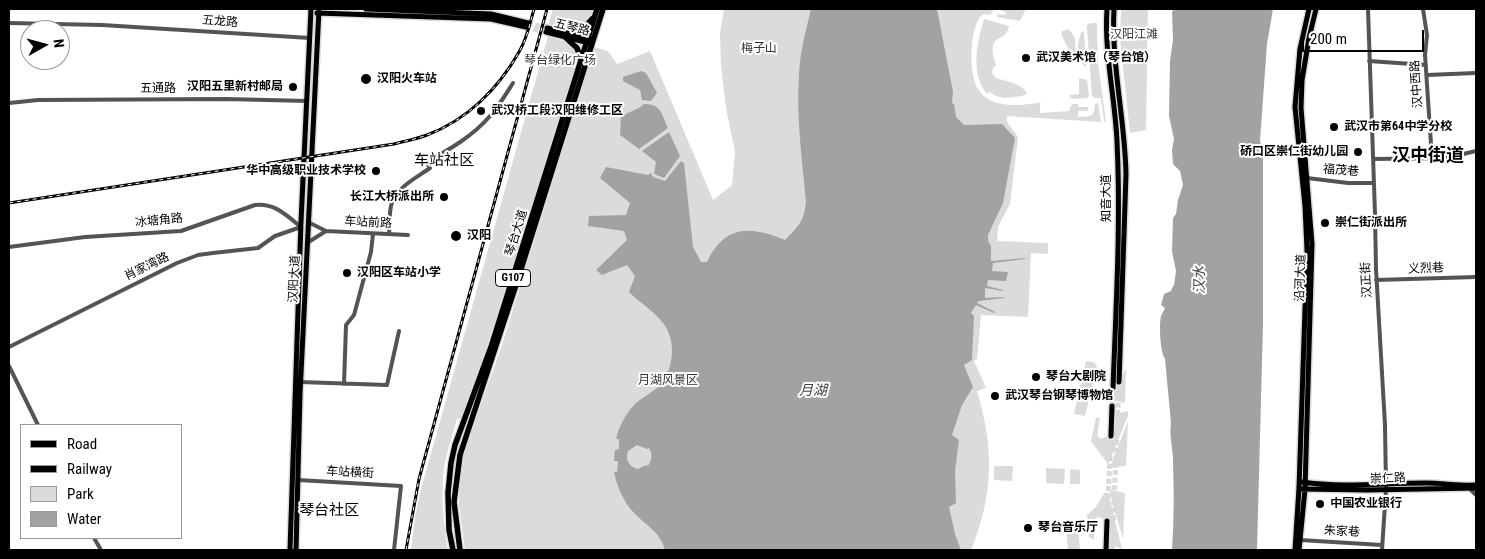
<!DOCTYPE html>
<meta charset="utf-8">
<style>
body{margin:0}
#map{position:relative;width:1485px;height:559px;overflow:hidden;background:#fff;font-family:"Roboto Condensed",sans-serif}
canvas{display:block}
.frame{position:absolute;inset:0;border:10px solid #000;pointer-events:none}
.legend{position:absolute;left:20px;top:424px;width:162px;height:115px;box-sizing:border-box;background:#fff;border:1px solid #999;margin:0;padding:6px 9px;list-style:none;font-size:15px;color:#000}
.legend li{display:flex;align-items:center;gap:10px;height:25px}
.legend b{width:25px;border:1px solid #999}
.north{position:absolute;left:20px;top:20px;width:50px;height:50px;box-sizing:border-box;background:#fff;border:1px solid #999;border-radius:50%;rotate:83deg;font-size:14px;font-weight:700;line-height:20px;text-align:center;color:#000}
.north::after{content:'';display:block;margin:auto;width:18px;height:22px;background:#000;clip-path:polygon(50% 0,100% 100%,50% 72%,0 100%)}
.scale{position:absolute;left:1302px;top:30px;width:122px;height:22px;box-sizing:border-box;border:2px solid #000;border-top:0;padding-left:6px;font-size:15px;line-height:18px;white-space:nowrap;color:#000;-webkit-text-stroke:4px #fff;paint-order:stroke}
</style>
<div id="map">
<canvas width="1485" height="559"></canvas>
<div class="frame"></div>
<ul class="legend">
<li><b style="height:6px;background:#000"></b>Road</li>
<li><b style="height:6px;background:#000"></b>Railway</li>
<li><b style="height:14px;background:#dbdbdb"></b>Park</li>
<li><b style="height:14px;background:#a2a2a2"></b>Water</li>
</ul>
<div class="north">N</div>
<div class="scale">200 m</div>
</div>
<script>
const ctx = document.querySelector('canvas').getContext('2d');
ctx.lineJoin = 'round';
function fill(path, color) { ctx.fillStyle = color; ctx.fill(path, 'evenodd'); }
function strokePath(path, color, width, dash) { ctx.strokeStyle = color; ctx.lineWidth = width; ctx.lineCap = dash ? 'butt' : 'round'; ctx.setLineDash(dash || []); ctx.stroke(path); }
function write(font, color, halo, rows, align = 'center') {
  ctx.font = font + ' "Roboto Condensed","Noto Sans SC",sans-serif'; ctx.lineWidth = 4; ctx.setLineDash([]); ctx.textBaseline = 'middle'; ctx.strokeStyle = halo; ctx.fillStyle = color; for (const [text, x, y, turn = 0] of rows) {
    ctx.save(); ctx.translate(x, y); ctx.rotate((+turn || 0) * Math.PI / 180); ctx.textAlign = isNaN(turn) ? turn : align; if (halo) ctx.strokeText(text, 0, 0); ctx.fillText(text, 0, 0); ctx.restore();
  }
}
fill(new Path2D(`
 M553,9H594C586,37 569,24 548,25Z
 M724,9H994L990,15L983,14C969,26 969,69 976,85C979,92 985,98 992,101C1010,109 1035,103 1054,101L1040,103V113L1069,111L1072,104H1078V107H1089L1087,111H1078V117L1091,116L1094,112L1095,104L1098,103L1101,122L1007,116V122L1018,137L1010,204L998,227L997,241L1048,243V254L1031,253L1028,317L981,315L977,359L974,361L986,388L977,391C994,449 994,493 971,550H465L459,505L460,473L464,452L502,345L594,47L608,51L617,64L650,51L713,200L732,185L735,152L726,108L721,66L720,33Z
 M998,9H1026L1020,21L997,17V14L1003,15L1007,13Z
 M1121,9H1148L1146,130L1130,133L1120,40Z
 M984,19L1009,26C1006,45 985,30 996,65L993,68L992,73L996,78C1007,82 1019,82 1027,93L1023,96L1004,98L996,96L989,92L987,94C970,73 977,43 984,19Z
 M1090,23H1097L1098,63L1106,122L1104,121L1101,98H1095L1092,96L1087,28V25Z
 M1069,29L1075,38L1076,59L1072,57L1061,34L1062,31Z
 M1082,31L1084,32L1086,66L1085,67C1076,58 1076,43 1082,31Z
 M548,36C563,40 580,46 578,64L463,420L457,418C453,435 447,451 444,468C441,495 443,523 448,550H411L415,517L421,489Z
 M1079,78L1087,80L1089,96L1087,98L1072,99L1069,95L1079,94Z
 M1086,361L1094,362L1097,366L1085,416L1074,414Z
 M1125,370H1126L1125,403L1100,398L1101,393C1113,388 1121,383 1125,370Z
 M1128,411V416L1108,464L1091,441L1096,418L1100,417L1097,436L1101,439L1113,434L1114,414Z
 M1128,421L1126,466L1111,468V465Z
 M994,466H1013L1012,481L994,480Z
 M1046,468L1065,469L1064,484L1046,483Z
 M1070,469L1080,470V484H1070Z
 M1110,490L1125,493L1123,539L1110,494Z
 M1104,493H1108L1122,549L1109,544V524L1108,521L1098,517L1094,519V540L1089,537L1087,515L1096,507Z
 M1066,525L1078,528L1080,550H1068Z`), '#dbdbdb');
fill(new Path2D(`
 M811,9H937L953,92L952,103L954,104L956,117L964,125L1002,124L1015,138L1003,203L988,235V241L991,246V261L1025,258V259L993,263L992,271L1008,272L1006,281L988,280L987,286L1003,290V291L985,288V298L1004,297V298L979,301L977,303L995,312L994,313L976,305L971,313L974,316L972,360L964,365L973,387L962,405L952,435L959,440L955,471L956,503L949,507L955,534L961,550H665C660,532 647,526 635,514C624,503 617,487 614,472H617L618,461H614L615,450L619,449V439H616C619,426 625,415 634,405C641,398 650,394 658,387C674,372 677,340 663,323C653,310 640,303 629,292L635,276L627,265L602,275L596,270L627,240L624,231L588,226L589,216L626,215L630,203L600,178L606,167L648,175L651,173L653,177L665,181L681,161L684,163L693,247L701,262H707C725,224 751,226 785,240C799,226 804,221 806,202C802,159 796,116 799,74C800,52 806,30 811,9ZM637,445L647,449L649,448C653,454 652,460 648,466L646,465L638,469C629,467 625,460 628,451Z
 M1174,9H1273L1267,44L1260,140L1263,159V324L1257,550H1172C1174,520 1174,491 1173,461C1173,448 1169,436 1171,423L1165,359C1160,351 1159,325 1161,316C1162,313 1164,311 1165,308L1161,305L1164,294L1171,291L1172,288L1174,285L1176,271L1172,251L1173,218L1176,214L1178,200L1183,185L1180,171L1173,164L1172,150L1174,139L1169,116L1170,61L1173,40L1172,12Z
 M641,71L646,73L657,93L651,101L642,100L640,90L623,81V77Z
 M644,104C662,104 661,114 668,128L639,149L620,135L621,116L639,108Z
 M669,132L680,156L664,178L654,174L656,162L642,151Z`), '#a2a2a2');
strokePath(new Path2D(`
 M528,23L547,28
 M526,27L546,32
 M1112,406L1113,388
 M1107,521L1111,436
 M1112,550L1119,382`), '#d9d9d9', 5, [5, 2.5]);
const major = new Path2D(`
 M366,9L491,14L528,23
 M1107,9C1104,53 1115,97 1117,141C1121,223 1116,306 1113,388
 M1114,9C1111,64 1125,119 1126,174L1119,382
 M317,13L491,19L526,27
 M547,28L591,39
 M546,32L589,43
 M1111,436L1112,406
 M1302,482C1343,488 1384,483 1426,483C1443,483 1460,486 1476,485
 M1302,489L1367,490L1476,488
 M290,550L301,222L311,9
 M296,550L300,394L319,9
 M1106,550L1107,521
 M1295,550L1299,488L1307,250L1305,206L1295,107L1300,49L1309,9
 M1299,550L1305,489L1312,244L1301,108L1302,80L1309,38L1316,9`);
const highway = new Path2D(`
 M566,33L585,27L592,19
 M565,37L577,48L581,59
 M453,550L449,530L448,493L451,463L455,445L491,347L597,9
 M460,550L454,502L460,455L517,282L603,9`);
strokePath(major, '#dbdbdb', 8);
strokePath(highway, '#dbdbdb', 8);
strokePath(new Path2D(`
 M1368,9L1375,214L1376,269L1385,425L1386,489L1382,550
 M1423,9L1427,35L1425,55L1432,159
 M9,23L102,25L310,38
 M1369,61L1426,65
 M1427,75L1476,73
 M9,103L38,100L226,99L307,101
 M1373,159L1446,158L1476,151
 M1307,178L1348,183H1374
 M308,222L326,231L408,235
 M389,234C390,225 389,215 391,206C395,188 416,178 430,168L426,162C449,150 473,136 490,116C499,106 506,94 513,83
 M307,243L326,231
 M9,247L85,237L181,231L255,205C275,203 286,215 301,227
 M1376,280L1476,277
 M9,347L177,263L198,255L213,253L258,248L275,236L301,227
 M9,366L38,425
 M300,382L387,385L399,331
 M344,384L346,325L354,315L371,252L373,234
 M298,480L401,486L394,550
 M1470,489L1476,495
 M94,538L101,550
 M1300,540L1382,545`), '#545454', 4);
strokePath(major, '#000', 5);
strokePath(highway, '#000', 5.5);
const rail = new Path2D(`
 M9,203L394,144C405,141 417,139 427,135C467,120 498,89 519,52C527,39 530,23 534,9
 M406,550L419,479L547,9`);
strokePath(rail, '#000', 3);
strokePath(rail, '#fff', 1, [4]);
for (const [x, y, r, color] of [
 [1026,58,5,"#000"],
 [366,79,6,"#000"],
 [293,87,5,"#000"],
 [481,111,5,"#000"],
 [1334,127,5,"#000"],
 [1358,152,5,"#000"],
 [376,171,5,"#000"],
 [444,197,5,"#000"],
 [1325,223,5,"#000"],
 [456,236,6,"#000"],
 [347,273,5,"#000"],
 [1036,377,5,"#000"],
 [995,396,5,"#000"],
 [1320,504,5,"#000"],
 [1028,528,5,"#000"]
]) { const dot = new Path2D(); dot.arc(x, y, r, 0, 2 * Math.PI); ctx.fillStyle = color; ctx.fill(dot); strokePath(dot, '#fff', 2); }
for (const [x, y, w] of [
 [513,278,35]
]) { const box = new Path2D(); box.roundRect(x - w / 2, y - 8.5, w, 17, 4); ctx.fillStyle = '#fff'; ctx.fill(box); strokePath(box, '#000', 1); }
write('bold 11px', '#000', null, [
 ["G107",513,278]
]);
write('12px', '#000', '#fff', [
 ["五龙路",220,22,4],
 ["五琴路",572,28,14],
 ["汉中西路",1417,84,-94],
 ["五通路",158,89],
 ["福茂巷",1341,171,4],
 ["知音大道",1107,198,-90],
 ["冰塘角路",159,221,-6],
 ["车站前路",368,223,3],
 ["琴台大道",517,233,-73],
 ["肖家湾路",147,267,-26],
 ["义烈巷",1426,269,-2],
 ["沿河大道",1301,278,-88],
 ["汉阳大道",295,279,-87],
 ["汉正街",1367,280,-93],
 ["车站横街",350,473,3],
 ["崇仁路",1388,479,-2],
 ["朱家巷",1342,532,3]
]);
write('12px', '#323232', '#fff', [
 ["汉阳江滩",1134,35],
 ["梅子山",759,49],
 ["琴台绿化广场",560,61],
 ["月湖风景区",668,381]
]);
write('bold 12px', '#000', '#fff', [
 ["武汉美术馆（琴台馆）",1036,58],
 ["汉阳火车站",377,79],
 ["汉阳五里新村邮局",283,87,"right"],
 ["武汉桥工段汉阳维修工区",491,111],
 ["武汉市第64中学分校",1344,127],
 ["硚口区崇仁街幼儿园",1348,152,"right"],
 ["华中高级职业技术学校",366,171,"right"],
 ["长江大桥派出所",434,197,"right"],
 ["崇仁街派出所",1335,223],
 ["汉阳",467,236],
 ["汉阳区车站小学",357,273],
 ["琴台大剧院",1046,377],
 ["武汉琴台钢琴博物馆",1005,396],
 ["中国农业银行",1330,504],
 ["琴台音乐厅",1038,528]
], 'left');
write('italic 14px', '#434343', '#fff', [
 ["汉水",1200,280,-90],
 ["月湖",813,391]
]);
write('15px', '#000', '#fff', [
 ["车站社区",444,161],
 ["琴台社区",329,511]
]);
write('bold 18px', '#000', '#fff', [
 ["汉中街道",1428,156]
]);
</script>
